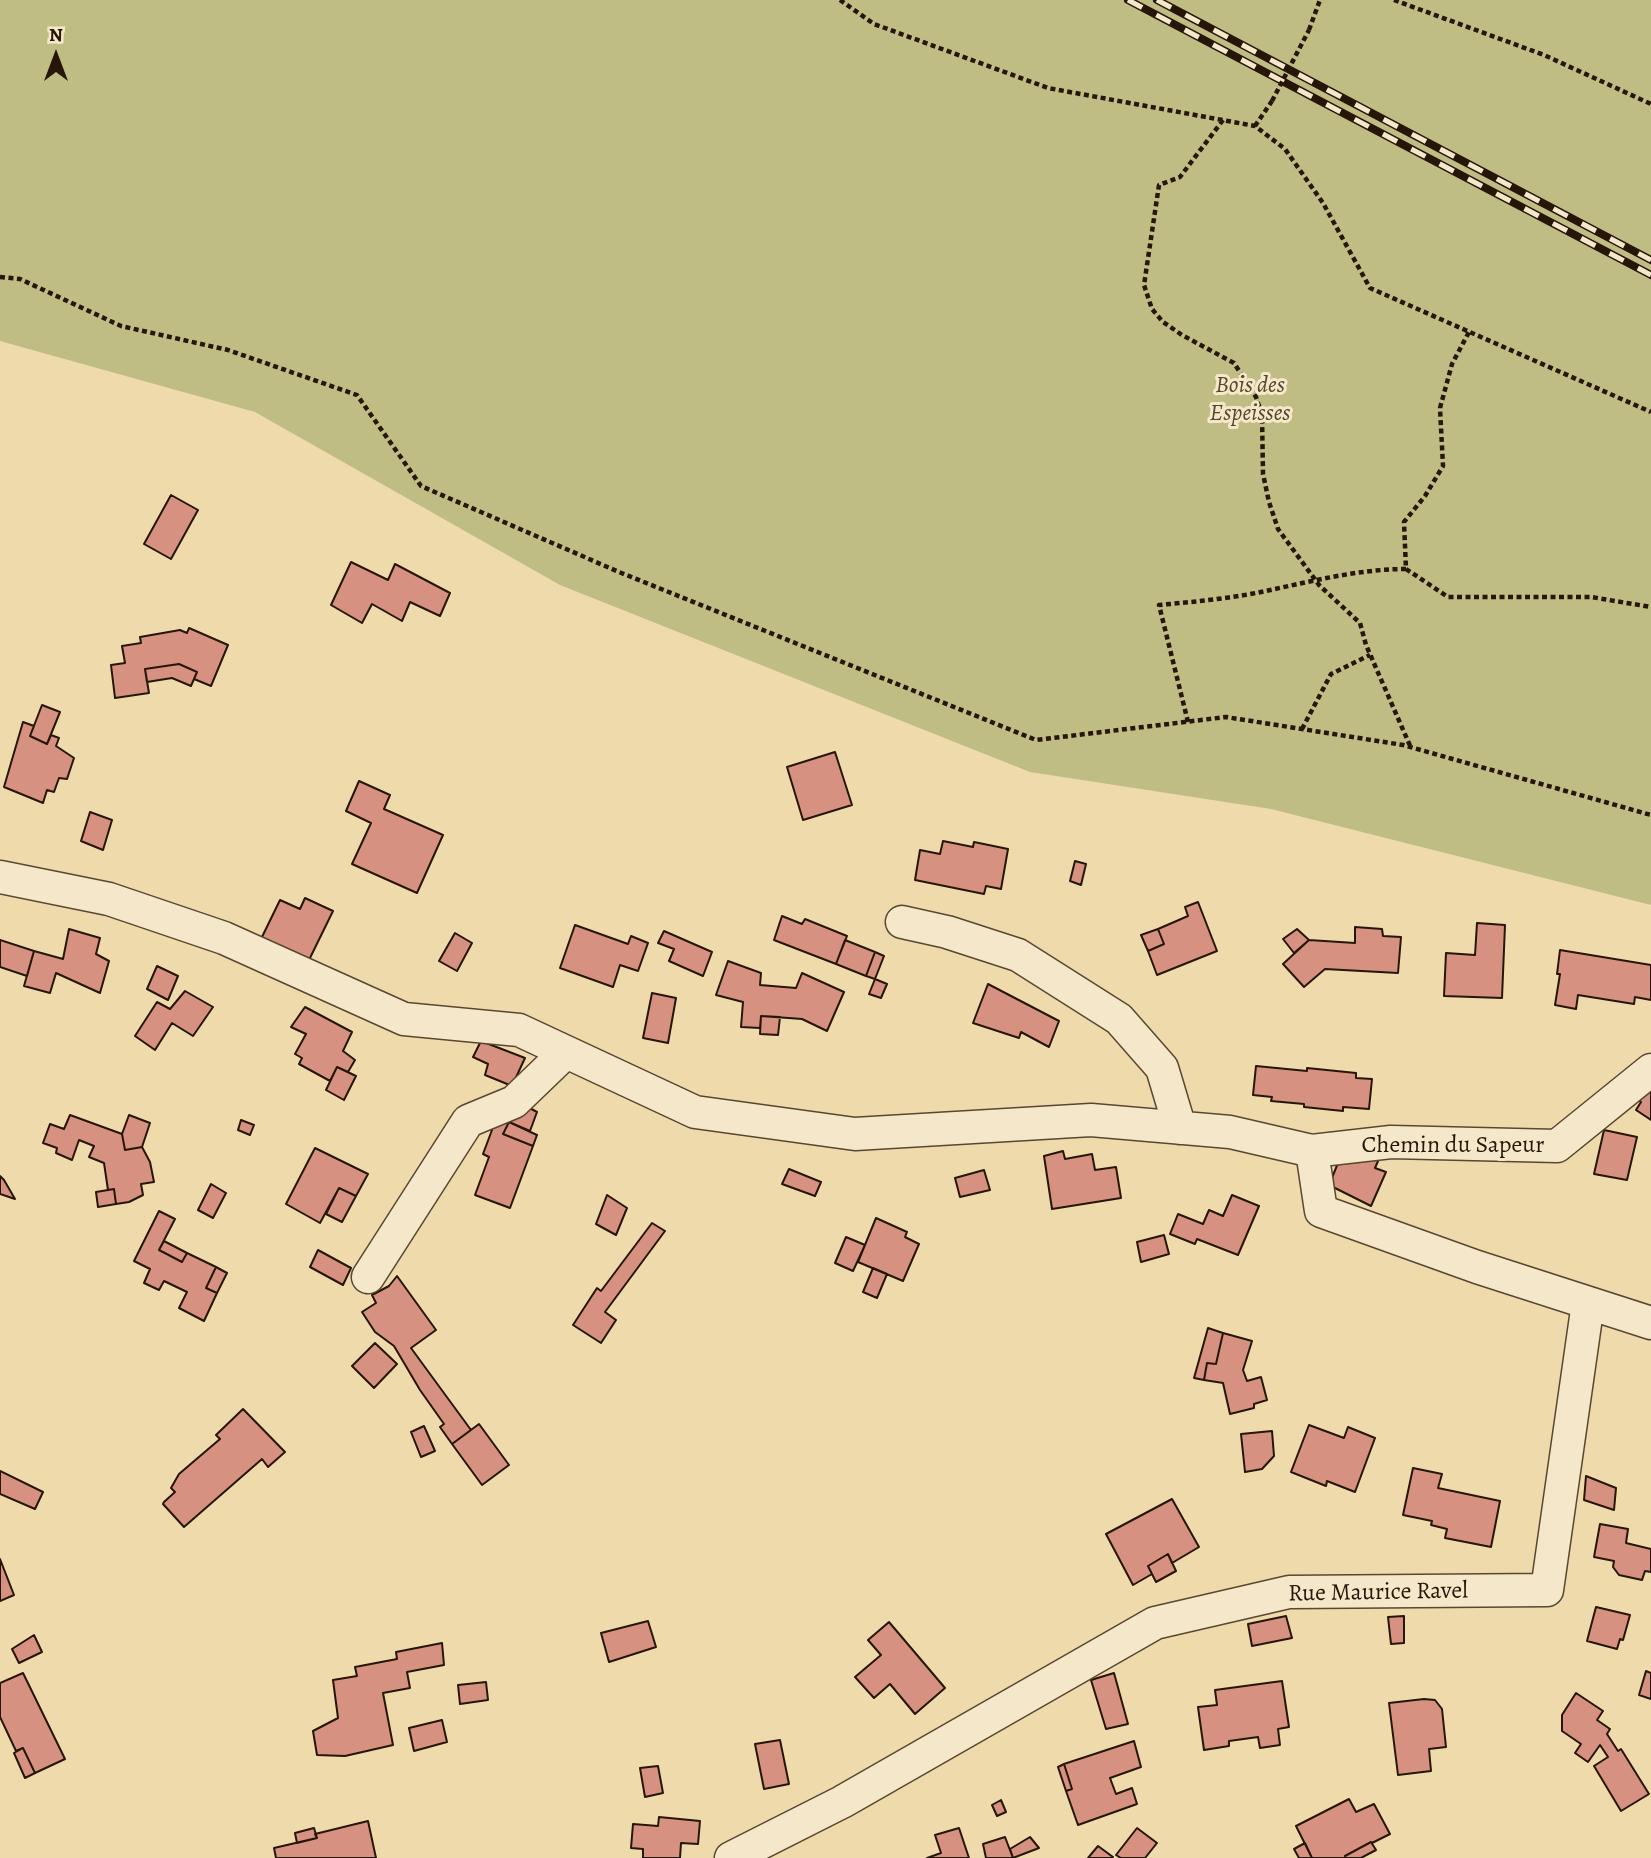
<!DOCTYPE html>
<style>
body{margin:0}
#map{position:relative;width:1651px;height:1858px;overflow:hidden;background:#efdaac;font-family:Alegreya,serif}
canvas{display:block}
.north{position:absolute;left:21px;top:21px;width:70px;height:70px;-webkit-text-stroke:5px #f5e7c9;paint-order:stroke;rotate:0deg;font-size:19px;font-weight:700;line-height:28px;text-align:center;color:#261608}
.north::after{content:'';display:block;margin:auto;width:24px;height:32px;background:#261608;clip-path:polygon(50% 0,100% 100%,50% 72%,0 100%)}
</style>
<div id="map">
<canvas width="1651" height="1858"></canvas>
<div class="north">N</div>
</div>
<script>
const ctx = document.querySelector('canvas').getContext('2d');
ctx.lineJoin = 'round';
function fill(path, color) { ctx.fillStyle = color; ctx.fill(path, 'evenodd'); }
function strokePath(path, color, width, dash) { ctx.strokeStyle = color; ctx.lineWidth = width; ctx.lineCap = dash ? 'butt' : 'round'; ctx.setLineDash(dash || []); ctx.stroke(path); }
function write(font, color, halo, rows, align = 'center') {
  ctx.font = font + ' Alegreya,serif'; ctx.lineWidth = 6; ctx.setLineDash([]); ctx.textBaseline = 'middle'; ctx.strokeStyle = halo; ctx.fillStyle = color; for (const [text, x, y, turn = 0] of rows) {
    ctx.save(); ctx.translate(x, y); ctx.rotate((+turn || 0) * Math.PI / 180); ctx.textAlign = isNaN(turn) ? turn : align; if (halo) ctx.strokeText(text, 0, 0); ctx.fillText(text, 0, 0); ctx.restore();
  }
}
fill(new Path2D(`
 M0,0H1651V905L1271,809L1030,772L560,585L255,412L0,341Z`), '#c0bd84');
const building = new Path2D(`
 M171,495L198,510L171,559L144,544Z
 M351,562L388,580L395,564L450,593L440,616L410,602L402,621L372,604L362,623L331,605Z
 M189,628L228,645L211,686L194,679L197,672L179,664L145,669L149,693L115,698L111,665L125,663L122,646L141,643L140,637L180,630L187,633Z
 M179,664L197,672L191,686L172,678L147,682L145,669Z
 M42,705L60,712L47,744L30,736Z
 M23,722L34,726L30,736L47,744L51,735L59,738L56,746L74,758L67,779L59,778L54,792L47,790L43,803L4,787Z
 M835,752L852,805L803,820L787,767Z
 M359,781L390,795L384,809L443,835L417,893L352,864L371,823L346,811Z
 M90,812L112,820L103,850L81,841Z
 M943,841L973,847L974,842L1008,849L1001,889L986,886L984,894L915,880L920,850L940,854Z
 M1075,861L1086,864L1081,885L1070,881Z
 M305,898L333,911L309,960L261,939L280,900L300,909Z
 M1198,902L1217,951L1157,975L1148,951L1164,944L1158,929L1188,916L1185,907Z
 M782,916L802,924L805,919L847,936L836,964L774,940Z
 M1477,923L1505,925L1502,998L1444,996L1446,953L1475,955Z
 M575,925L628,944L631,936L648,943L638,971L620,965L613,987L560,968Z
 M1355,927L1382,929L1383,936L1401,937L1398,973L1325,969L1304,987L1283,964L1309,940L1355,943Z
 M69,929L100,938L96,954L109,961L100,993L56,973L50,993L24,986L34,951L63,959Z
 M1158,929L1164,944L1148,951L1141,935Z
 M1297,929L1309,940L1294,953L1283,939Z
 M664,931L712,952L703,976L669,961L674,949L658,943Z
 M455,933L472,943L457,971L439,961Z
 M0,940L34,951L27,976L0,967Z
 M845,940L875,952L866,976L836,964Z
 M1560,950L1651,965V1000L1635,997L1634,1004L1578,995L1576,1009L1555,1005L1560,974H1557Z
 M875,952L884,956L875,979L866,976Z
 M728,961L761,973L760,985L796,988L802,973L844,992L827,1031L802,1019L761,1016L760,1028L741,1027L743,1002L716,995Z
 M157,966L178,976L168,1000L147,989Z
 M875,979L887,984L881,998L869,994Z
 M988,984L1059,1021L1049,1047L1021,1032L1019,1038L973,1023Z
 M185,991L213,1007L193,1036L172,1023L155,1050L135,1036L157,1002L170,1009Z
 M652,993L676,998L668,1043L643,1038Z
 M305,1007L352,1032L343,1051L355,1060L348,1072L337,1067L330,1081L299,1064L302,1058L295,1054L306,1034L291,1027Z
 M761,1016L780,1017L778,1035L760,1034Z
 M481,1041L525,1058L512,1086L485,1075L488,1064L473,1057Z
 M1256,1066L1307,1071V1068L1356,1073V1078L1372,1079L1369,1109L1343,1107V1111L1304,1107V1104L1271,1101L1272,1097L1253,1095Z
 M337,1067L356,1076L344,1100L326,1090Z
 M1651,1082V1120L1636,1110L1641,1102L1633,1096Z
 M526,1106L537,1112L530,1131L509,1122L503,1134L533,1146L510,1208L475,1195L489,1157L483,1154L492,1130L490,1129Z
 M70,1115L122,1134L125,1150L142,1147L150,1162L154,1182L141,1184L143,1195L129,1202L116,1204L114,1189L108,1190L104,1163L89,1157L94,1146L79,1140L72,1160L56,1153L57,1148L43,1143L50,1124L64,1129Z
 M129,1115L150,1123L142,1147L125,1150L122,1134Z
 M241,1120L254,1125L250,1135L238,1130Z
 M509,1122L537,1135L533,1146L503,1134Z
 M1604,1130L1637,1137L1627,1180L1594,1174Z
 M315,1148L368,1174L356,1196L339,1188L320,1223L286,1204Z
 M1063,1151L1065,1159L1092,1154L1095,1170L1116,1167L1121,1198L1052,1209L1044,1156Z
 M1382,1152L1375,1168L1386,1172L1371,1206L1329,1185L1338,1163Z
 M789,1169L821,1182L815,1196L782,1184Z
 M984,1170L990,1190L960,1197L955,1178Z
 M0,1176L4,1180L15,1199L0,1194Z
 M211,1184L226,1193L213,1218L198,1210Z
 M339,1188L356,1196L342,1222L326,1214Z
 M114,1189L116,1204L98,1207L96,1192Z
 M607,1195L627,1208L616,1235L596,1224Z
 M1232,1195L1259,1206L1238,1255L1197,1239L1195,1244L1170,1234L1178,1214L1203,1224L1209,1210L1223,1216Z
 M159,1211L175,1219L159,1250L182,1262L187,1253L216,1267L206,1288L217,1293L204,1321L179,1308L187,1292L164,1281L159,1290L144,1283L150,1269L134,1261Z
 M876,1218L907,1232L905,1237L919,1244L903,1281L858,1262Z
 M652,1223L665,1231L605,1312L616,1320L601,1343L573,1325L597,1288L601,1291Z
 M1164,1235L1169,1254L1141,1262L1137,1242Z
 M846,1237L865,1245L853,1271L835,1263Z
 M164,1241L187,1253L182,1262L159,1250Z
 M318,1250L351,1268L343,1285L310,1267Z
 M216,1267L227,1273L217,1293L206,1288Z
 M873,1268L887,1274L877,1298L863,1292Z
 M397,1276L436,1330L411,1348L471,1430L452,1444L440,1427L444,1424L420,1390L394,1346L375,1332L362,1312L376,1303L372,1295L389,1286Z
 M1208,1328L1223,1333L1216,1364L1207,1363L1204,1380L1194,1378Z
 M1223,1333L1252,1341L1243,1370L1247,1381L1261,1377L1267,1400L1254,1404V1408L1230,1414L1223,1383L1204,1380L1207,1363L1216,1364Z
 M375,1343L397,1364L374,1388L352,1366Z
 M243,1409L285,1452L268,1467L262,1459L184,1527L163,1504L164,1502L175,1492L171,1488L179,1474L220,1439L216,1435Z
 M479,1424L509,1465L482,1485L452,1444Z
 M1309,1425L1344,1438L1348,1427L1375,1438L1355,1492L1327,1481L1326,1486L1291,1472Z
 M424,1426L435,1451L421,1457L411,1432Z
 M1272,1431L1274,1456L1262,1469L1245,1472L1241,1434Z
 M1413,1468L1442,1474L1438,1488L1500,1501L1491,1547L1445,1538L1447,1529L1431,1525L1432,1521L1403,1515Z
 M0,1471L43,1492L35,1509L0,1494Z
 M1586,1476L1616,1488L1614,1510L1584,1500Z
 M1172,1499L1199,1547L1172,1563L1168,1554L1148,1566L1152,1574L1133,1585L1106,1534Z
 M1600,1524L1628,1529L1626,1543L1651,1549V1572L1645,1571L1642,1580L1619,1575L1613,1567L1614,1561L1594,1557Z
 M1168,1554L1176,1571L1156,1582L1148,1566Z
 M0,1559L14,1595L0,1601Z
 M1596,1607L1630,1615L1623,1640L1620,1639L1617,1649L1587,1641Z
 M1286,1616L1292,1638L1252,1646L1248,1624Z
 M1404,1616V1643L1391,1644L1388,1617Z
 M648,1621L656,1647L609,1662L601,1633Z
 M889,1622L945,1688L915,1714L890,1684L874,1698L855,1677L881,1655L868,1640Z
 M34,1635L42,1652L19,1663L12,1649Z
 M442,1643L444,1665L407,1672L410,1688L383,1693L393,1745L345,1756L317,1755L313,1731L338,1718L333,1680L357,1676L355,1667L397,1659L396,1652Z
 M1646,1671L1651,1673V1699L1639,1695Z
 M23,1673L65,1759L35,1773L23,1748L16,1751L0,1717V1683Z
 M1114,1673L1128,1724L1106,1729L1091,1680Z
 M1282,1681L1289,1727L1278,1729L1280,1745L1260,1748L1258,1737L1229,1741V1746L1204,1750L1198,1707L1217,1705L1215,1690Z
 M486,1682L488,1700L460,1704L458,1685Z
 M1576,1693L1603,1711L1597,1720L1610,1729L1607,1734L1618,1751L1621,1749L1649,1794L1621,1811L1594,1766L1608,1757L1600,1745L1588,1762L1575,1753L1581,1744L1562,1731V1715Z
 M1424,1699L1435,1700L1442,1709L1446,1747L1429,1749L1431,1771L1398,1775L1389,1703Z
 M442,1720L447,1742L414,1751L409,1728Z
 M780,1740L789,1784L764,1789L755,1744Z
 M1134,1741L1141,1767L1110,1778L1116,1794L1132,1788L1137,1804L1078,1825L1066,1791L1072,1789L1064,1764Z
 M23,1748L35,1773L25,1778L14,1753Z
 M1064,1764L1072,1789L1066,1791L1058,1767Z
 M658,1766L663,1793L645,1797L640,1768Z
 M1349,1799L1356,1812L1374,1804L1390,1834L1372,1843L1371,1842L1345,1856L1346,1858H1312L1296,1826Z
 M1001,1800L1006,1812L997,1816L992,1805Z
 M659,1817L700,1821L698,1844L681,1843L680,1858H643V1849L631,1848L633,1824L658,1826Z
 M368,1821L376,1858H276L274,1848L317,1838L315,1834Z
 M314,1828L317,1838L297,1843L295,1833Z
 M959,1828L969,1858H927L941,1853L935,1835Z
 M1137,1828L1157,1843L1145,1858H1121L1116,1855Z
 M1005,1837L1013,1858H986L983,1844Z
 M1030,1837L1039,1848L1013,1858L1010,1849Z
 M1371,1842L1376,1850L1361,1858H1346L1345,1856Z
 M1305,1843L1312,1858H1299L1294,1849Z
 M1098,1846L1113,1857L1112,1858H1088Z`);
fill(building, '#d79180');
strokePath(building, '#261608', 2);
const minor = new Path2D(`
 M0,877L109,899L224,938L404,1019L519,1030L695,1112L855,1134L1091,1120L1230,1132L1312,1151L1321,1211L1477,1267L1651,1323
 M902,922L947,932L1018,955L1119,1019L1162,1068L1180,1128
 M1312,1151L1391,1142L1557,1146L1651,1070
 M368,1277L468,1121L514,1102L566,1052
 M731,1858L842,1802L1155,1623L1289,1592L1547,1590L1588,1303`);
strokePath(minor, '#584731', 35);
strokePath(new Path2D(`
 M840,0L874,24L1048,88L1255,126L1285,149L1323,203L1370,288L1651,412
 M1394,0L1544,55L1651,104
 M1309,30L1320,0
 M1223,120L1180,177L1159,185L1144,285L1152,309L1163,322L1182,335L1234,363L1256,397L1262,415L1263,474L1269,502L1278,529L1319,585L1360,623L1366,645L1411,748
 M1255,126L1272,101
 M0,277L20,279L121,326L228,350L357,395L421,486L619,572L1036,740L1226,717L1403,745L1651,815
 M1406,569L1448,597H1591L1651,607
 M1188,722L1159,605C1192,602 1224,599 1256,593C1305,583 1356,569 1406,569L1404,522L1425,496L1443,466L1440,408L1452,364L1469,332
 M1302,729L1331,674L1370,655`), '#261608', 4.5, [5, 3.5]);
strokePath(minor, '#f5e7c9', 32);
const rail = new Path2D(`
 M1128,0L1651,275
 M1157,0L1651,260`);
strokePath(rail, '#261608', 8);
strokePath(rail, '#f5e7c9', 5, [16]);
strokePath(new Path2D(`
 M1272,101L1309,30`), '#261608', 4.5, [5, 3.5]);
write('italic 24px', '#54482d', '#f5e7c9', [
 ["Bois des",1250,386],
 ["Espeisses",1250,414]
]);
write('24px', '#261608', '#f5e7c9', [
 ["Chemin du Sapeur",1453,1146],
 ["Rue Maurice Ravel",1378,1593,-1]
]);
</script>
